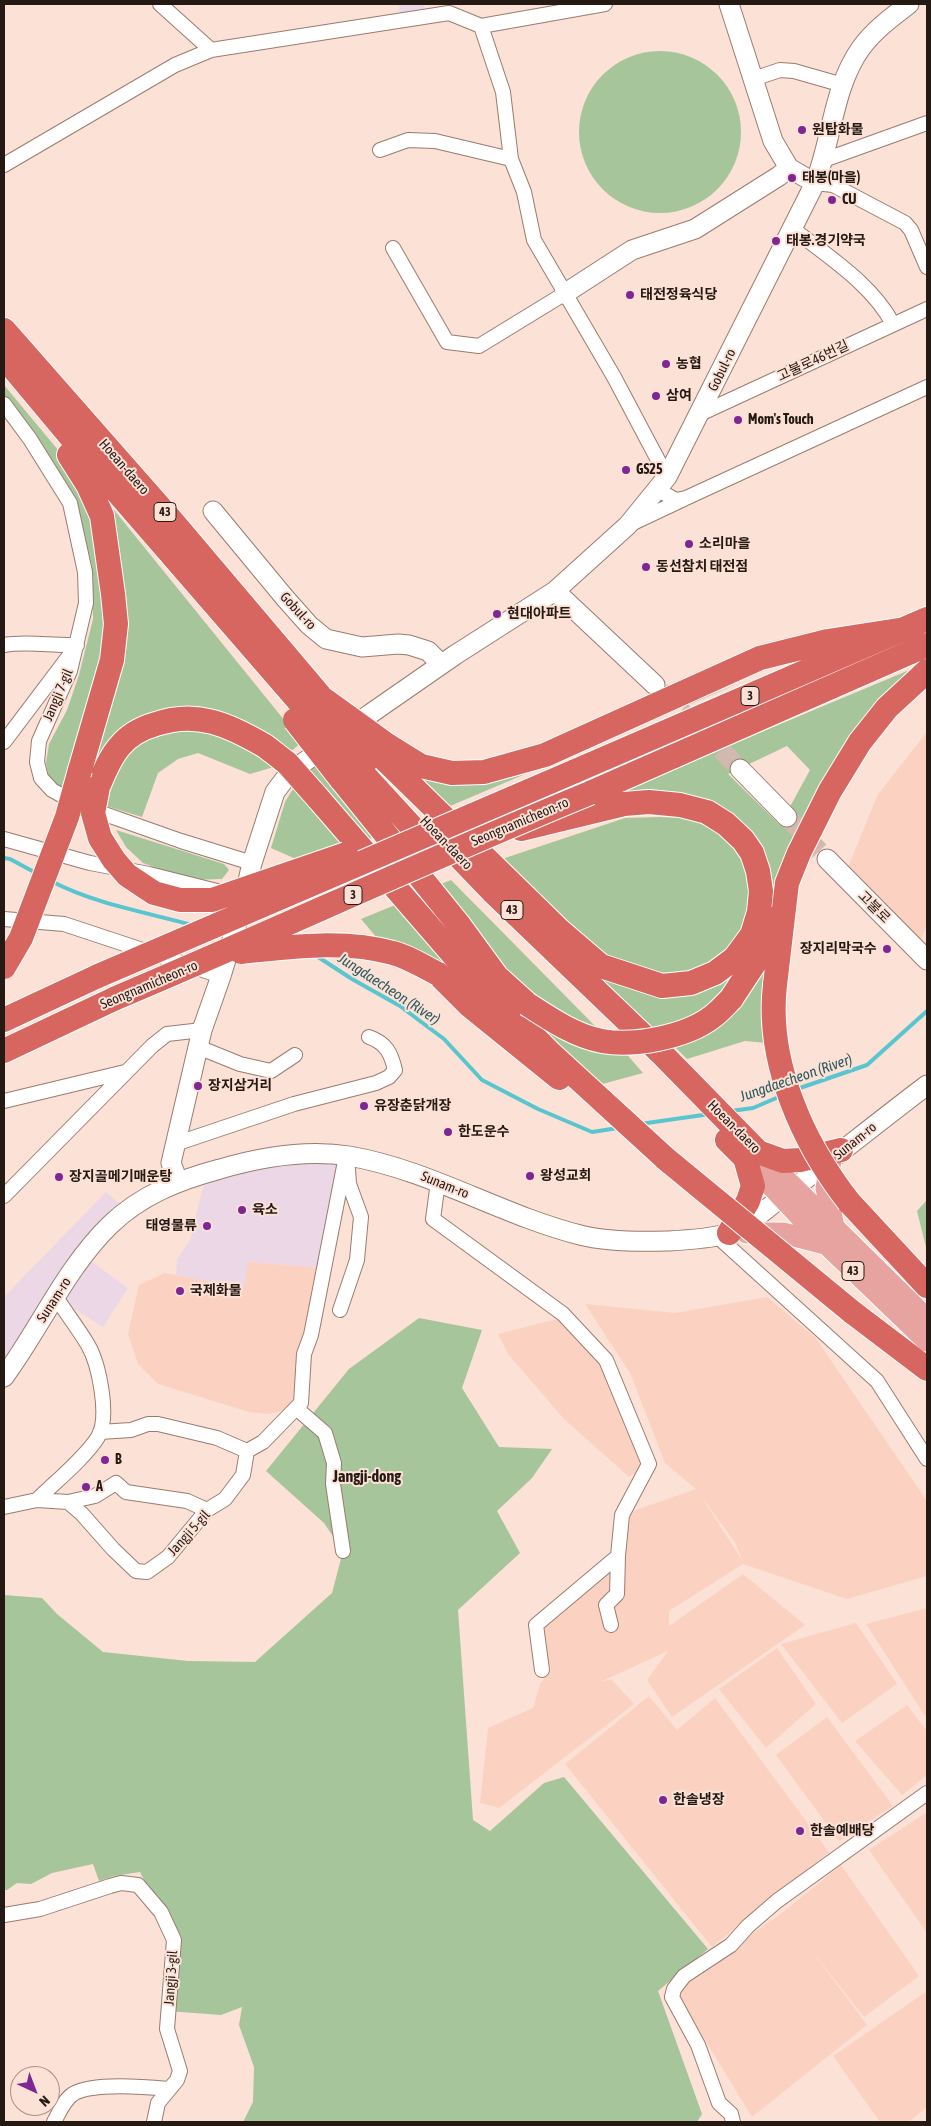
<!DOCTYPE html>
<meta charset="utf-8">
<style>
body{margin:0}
#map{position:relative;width:931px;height:2126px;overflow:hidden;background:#fce1d6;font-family:"Asap Condensed",sans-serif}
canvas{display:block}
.frame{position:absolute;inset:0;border:5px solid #251914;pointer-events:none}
.north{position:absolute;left:10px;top:2066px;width:50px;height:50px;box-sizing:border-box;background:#fce1d6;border:1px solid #a69188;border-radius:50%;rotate:137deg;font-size:14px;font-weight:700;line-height:20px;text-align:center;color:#251914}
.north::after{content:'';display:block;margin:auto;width:18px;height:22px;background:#7d2694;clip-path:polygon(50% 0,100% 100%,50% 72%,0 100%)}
</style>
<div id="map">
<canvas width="931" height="2126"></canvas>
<div class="frame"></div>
<div class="north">N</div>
</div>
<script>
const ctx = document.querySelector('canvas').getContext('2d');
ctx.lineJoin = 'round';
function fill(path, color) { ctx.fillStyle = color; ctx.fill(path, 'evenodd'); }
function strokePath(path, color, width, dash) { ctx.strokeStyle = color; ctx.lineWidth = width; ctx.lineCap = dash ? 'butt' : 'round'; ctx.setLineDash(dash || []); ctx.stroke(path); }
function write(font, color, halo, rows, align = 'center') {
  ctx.font = font + ' "Asap Condensed","Noto Sans KR",sans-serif'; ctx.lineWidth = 4; ctx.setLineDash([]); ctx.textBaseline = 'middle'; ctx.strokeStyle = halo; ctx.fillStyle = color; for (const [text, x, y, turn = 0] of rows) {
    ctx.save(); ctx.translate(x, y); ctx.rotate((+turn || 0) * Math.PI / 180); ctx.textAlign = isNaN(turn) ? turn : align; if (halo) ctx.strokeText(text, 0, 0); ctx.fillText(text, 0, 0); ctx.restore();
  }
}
fill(new Path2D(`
 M399,4H424V10L400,14Z
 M346,1156L324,1268L249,1262L245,1288L176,1275L177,1260L190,1240L207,1172Z
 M106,1192L122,1206L84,1256L128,1288L103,1327L56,1297L4,1372V1297Z`), '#ebd7e6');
fill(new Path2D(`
 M927,732V925L921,939L844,877L878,794Z
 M248,1262L324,1268L296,1408L269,1414L249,1412L158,1384L138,1364L128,1334L139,1285L165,1273L244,1288Z
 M767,1297L815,1337L927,1501V1576L847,1599L743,1564L669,1611V1626L743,1574L805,1625L672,1717L647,1680L668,1651L598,1683L611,1679L634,1704L499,1808L480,1803L488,1728L533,1708L540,1684L551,1670L536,1625L618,1556L622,1515L696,1489L665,1463L630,1373L585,1304L675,1313ZM704,1500L736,1544L742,1560L704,1501Z
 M565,1317L606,1360L649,1464L629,1477L564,1419L508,1354L498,1334Z
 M927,1608V1719L866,1624Z
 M856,1623L897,1684L842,1723L781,1644Z
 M777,1648L816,1704L766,1748L719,1689Z
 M649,1696L677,1730L715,1698L829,1852L712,1947L565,1764Z
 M907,1705L927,1731V1775L902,1795L855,1741Z
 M827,1717L893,1806L839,1841L776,1755Z
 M927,1812V1933L869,1850Z
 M841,1865L919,1976L864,2017L809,1947L867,2025L752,2117L674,1989L782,1913Z
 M927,1991V2107L909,2122H880L833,2056Z`), '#fbd2c2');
fill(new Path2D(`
 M579 132a81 81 0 1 1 162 0a81 81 0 1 1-162 0Z
 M4,385L63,456L93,515L108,648L63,792L49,778L46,763L49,744L67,710L79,675L93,619L92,566L79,513L37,441L4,397Z
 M93,484L302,742L289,753L172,714L77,799L112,687Z
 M907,671L909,677L779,877L763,933L719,1001L687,1021L652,1032L603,987L582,956L704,985L763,916L731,823L613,794ZM787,746L810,770L780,825L728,774Z
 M742,682L443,809L403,761L440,775L571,751Z
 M214,725L277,766L250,774L198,753L178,759L158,773L142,817L103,805L107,784L129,747L159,729Z
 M320,762L379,835L364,841L307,771Z
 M296,784L352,846L305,863L271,848L285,802Z
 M660,817L690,818L720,834L739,855L748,872L752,896L746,931L719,964L668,979L612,962L496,861L625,818Z
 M116,830L224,864L229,870L222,879L190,880L143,863L126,847Z
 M451,880L601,1032L574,1025L521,992L434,887Z
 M425,892L478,960L623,1050L643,1073L595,1086L409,899Z
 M400,903L531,1044L388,951L361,919Z
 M769,955L767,1043L745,1041L687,1059L672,1044Z
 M927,1200V1251L917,1211Z
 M419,1318L482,1330L462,1388L499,1447L552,1449L532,1478L497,1511L520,1553L458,1610L473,1820L490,1831L544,1783L564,1777L708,1949L658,1991L702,2114L697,2122H243L253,2102L254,2067L239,2025L242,2007L221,2015L168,2011L173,1963L161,1912L140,1872L114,1876L99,1881L93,1864L52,1873L31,1884L17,1883L7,1890H4V1595L42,1598L57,1614L103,1652L188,1661L255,1662L332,1593L343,1551L324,1523L266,1471L349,1369Z`), '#a6c59a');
strokePath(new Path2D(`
 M4,858L10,859L36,873
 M51,881C95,904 145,912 192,925
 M315,955L352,979L400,1006L444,1039L482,1080L538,1109L592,1132L618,1128
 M797,1089L867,1065L927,1011
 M731,1111L753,1108L781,1096
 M640,1124L710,1114`), '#59c5ce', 4);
strokePath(new Path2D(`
 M661,691L740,769
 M787,817L827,859`), '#d1b9af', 19, [19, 9]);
const street = new Path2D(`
 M160,4L211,50
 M753,79L780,70L794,71L843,85
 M380,150L408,140L435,141L511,159L503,92L481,26
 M511,159L524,192L534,240L614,377L667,477
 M824,160L927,123
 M4,165L175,65L211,50L449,13L481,26L605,4
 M815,183L833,185L905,223L911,230L927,267
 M792,228C828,257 871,283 893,324
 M393,248L447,342L479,346L564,294
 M4,404L30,439L70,503L85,572L86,603L70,671L39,741L37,762L41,778L52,790L79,805L181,841L252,863
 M700,414L927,309
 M658,490L676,500L686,498L927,387
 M631,524L684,499
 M4,645C28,641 52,646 77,645
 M4,742L72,652
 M4,839L90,863L149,874L221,892
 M4,919L64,924L221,976
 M198,1047L240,1064L271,1071L295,1055
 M4,1101L125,1072
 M175,1144L294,1104L376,1083L389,1077L395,1070C391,1053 386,1043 369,1037
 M438,1182L433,1219L563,1314L606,1360L649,1464L622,1515L618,1556L536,1625L542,1670
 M4,1196L152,1046L167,1034L202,1030
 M717,1236L877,1381L927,1459
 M340,1310L357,1260L361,1217L349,1184L348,1169
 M296,1408L325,1433L334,1463L333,1484L343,1551
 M100,1432L131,1430L148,1424H158L217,1438L247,1451
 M37,1500C54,1483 86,1457 98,1437C110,1417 99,1364 88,1345C78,1328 66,1313 56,1297
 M68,1502L95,1496L116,1483L126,1492L187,1501L207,1510
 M4,1507L37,1500L68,1502L82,1514L113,1549L136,1571L147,1572L168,1557L207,1510L225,1499L243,1475L247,1451L263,1442L301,1403L304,1354L311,1335L346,1156
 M611,1625L606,1605L617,1594L618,1556
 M4,1915L40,1909L110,1886L121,1883L138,1885L161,1912L174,1940L167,2029L180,2071L177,2080L158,2103L154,2122
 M54,2122C59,2113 64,2100 73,2094C93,2082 147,2087 169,2089
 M733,2122L731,2114L719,2103L698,2045L672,1997L674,1989L684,1976L731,1945L748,1926L777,1901L927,1793`);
const secondary = new Path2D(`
 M729,4L773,141L789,168L815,183
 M564,294L632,250L695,229L779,176L789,168
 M213,511L285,598L309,625L326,639L362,647L398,644L409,645L428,651L441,664
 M655,685L555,591L628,525L667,477L815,183C832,140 833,87 861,48C874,30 892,17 909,4
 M740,769L787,817
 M827,859L927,960
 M178,1181L171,1163L202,1030L221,976L242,907L252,863L275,792L287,776L303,763L370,714L455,655L555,591
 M4,1377C40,1328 66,1268 110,1225C141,1195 179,1180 220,1169C261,1157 305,1149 349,1156C430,1170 501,1215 580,1235C608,1242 638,1242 667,1241C686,1240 708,1239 726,1234C746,1228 764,1210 781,1198C830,1161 878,1122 927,1085`);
const primary = new Path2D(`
 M745,1158L826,1244L927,1341
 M831,1161L826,1188L834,1227
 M769,1163L927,1319
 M747,1233H783L825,1244`);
const highway = new Path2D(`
 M4,330L172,521L322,698
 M4,357L106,479L308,712
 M69,455L88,485L102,516L113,594L116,624L112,660L80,770
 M387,745L421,766L452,773L484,772L545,755L760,658L828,641L905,629
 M377,752L559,930L601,966L662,986L691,983L715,973L735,958L752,935L759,912L761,891L758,871L752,853L743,840L726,824L707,812L680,805L649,802L624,804L521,829
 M356,766L434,851
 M573,772L927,619
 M341,779L459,925L497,977L527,1004
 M98,787C104,773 110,757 120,746C129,735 142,728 156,724C197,710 229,725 265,746
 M590,793L927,645
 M317,797L457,959L548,1051L666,1159
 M441,838L492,891L662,1054L758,1152L783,1161L800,1160L841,1150
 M438,974L470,1006L559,1078
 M775,985L787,883L799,853L830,791L860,742L887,708L927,671
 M731,999L760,955L773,919
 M4,1020L98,976
 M4,1051L116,998
 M727,1140L745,1158L753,1186L748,1201L729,1233
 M849,1202L927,1286
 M852,1312L927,1369`);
strokePath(street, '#997c6f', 16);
strokePath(secondary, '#997c6f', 21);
strokePath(primary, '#fff', 23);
strokePath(highway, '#fff', 26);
strokePath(street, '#fff', 14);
strokePath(secondary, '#fff', 19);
strokePath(primary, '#e7a3a0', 21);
strokePath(highway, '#d76660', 24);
const highwayBridge = new Path2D(`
 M322,698L387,745
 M308,712L354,763
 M295,720L341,779
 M337,720L370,758
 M265,746L287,763L317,797
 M98,787L93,813L100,838L114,860L127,875L154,893L180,900H212L346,854
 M241,952C292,947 343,939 393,953C409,957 424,967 438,974
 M4,967L21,938L67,817L80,770
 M98,976L573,772
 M775,985C766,1062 803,1143 849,1202
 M116,998C275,931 431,858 590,793
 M527,1004C550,1019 575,1036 602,1041C633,1047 686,1037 712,1017C719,1012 725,1005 731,999
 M666,1159L852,1312`);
strokePath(highwayBridge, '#fff', 26, []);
strokePath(highwayBridge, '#d76660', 24);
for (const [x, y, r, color] of [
 [802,130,5,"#7d2694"],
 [792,178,5,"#7d2694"],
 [832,200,5,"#7d2694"],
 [776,241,5,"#7d2694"],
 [630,295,5,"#7d2694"],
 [666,364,5,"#7d2694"],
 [656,396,5,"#7d2694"],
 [738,420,5,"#7d2694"],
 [626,470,5,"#7d2694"],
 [689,544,5,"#7d2694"],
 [646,567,5,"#7d2694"],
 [497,614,5,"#7d2694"],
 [887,949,5,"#7d2694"],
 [198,1086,5,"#7d2694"],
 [364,1106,5,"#7d2694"],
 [448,1132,5,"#7d2694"],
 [530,1176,5,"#7d2694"],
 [59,1177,5,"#7d2694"],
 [242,1210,5,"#7d2694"],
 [207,1226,5,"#7d2694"],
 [180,1291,5,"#7d2694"],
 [105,1460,5,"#7d2694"],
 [86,1487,5,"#7d2694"],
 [663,1800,5,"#7d2694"],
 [800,1831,5,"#7d2694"]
]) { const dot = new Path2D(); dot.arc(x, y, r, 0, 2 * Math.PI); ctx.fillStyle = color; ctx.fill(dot); strokePath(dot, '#fce1d6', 2); }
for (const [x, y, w] of [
 [165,512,22],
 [750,696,18],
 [353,895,18],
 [512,910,22],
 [853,1271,22]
]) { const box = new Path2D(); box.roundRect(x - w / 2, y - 9.5, w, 19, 4); ctx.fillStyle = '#fce1d6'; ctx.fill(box); strokePath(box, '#251914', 1); }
write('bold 12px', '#251914', null, [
 ["43",165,512],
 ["3",750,696],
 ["3",353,895],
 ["43",512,910],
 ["43",853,1271]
]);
write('bold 14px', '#251914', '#fce1d6', [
 ["원탑화물",812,130],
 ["태봉(마을)",802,178],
 ["CU",842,200],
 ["태봉.경기약국",786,241],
 ["태전정육식당",640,295],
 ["농협",676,364],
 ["삼여",666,396],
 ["Mom's Touch",748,420],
 ["GS25",636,470],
 ["소리마을",699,544],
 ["동선참치 태전점",656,567],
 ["현대아파트",507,614],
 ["장지리막국수",877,949,"right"],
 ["장지삼거리",208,1086],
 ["유장춘닭개장",374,1106],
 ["한도운수",458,1132],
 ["왕성교회",540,1176],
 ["장지골메기매운탕",69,1177],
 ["육소",252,1210],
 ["태영물류",197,1226,"right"],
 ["국제화물",190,1291],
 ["B",115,1460],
 ["A",96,1487],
 ["한솔냉장",673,1800],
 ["한솔예배당",810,1831]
], 'left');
write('14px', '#251914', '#fce1d6', [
 ["고불로46번길",813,361,-25],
 ["Gobul-ro",722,370,-64],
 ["Hoean-daero",124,467,49],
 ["Gobul-ro",298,611,47],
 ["Jangji 7-gil",58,695,-67],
 ["Seongnamicheon-ro",520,822,-23],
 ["Hoean-daero",446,843,46],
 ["고불로",874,907,45],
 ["Seongnamicheon-ro",149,985,-23],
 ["Hoean-daero",734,1127,45],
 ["Sunam-ro",855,1141,-39],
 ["Sunam-ro",445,1185,22],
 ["Sunam-ro",54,1300,-57],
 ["Jangji 5-gil",189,1533,-48],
 ["Jangji 3-gil",171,1978,-86]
]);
write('italic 15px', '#2c5b5f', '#fce1d6', [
 ["Jungdaecheon (River)",389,989,33],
 ["Jungdaecheon (River)",796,1078,-19]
]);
write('bold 16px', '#251914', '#fce1d6', [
 ["Jangji-dong",367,1477]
]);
</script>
